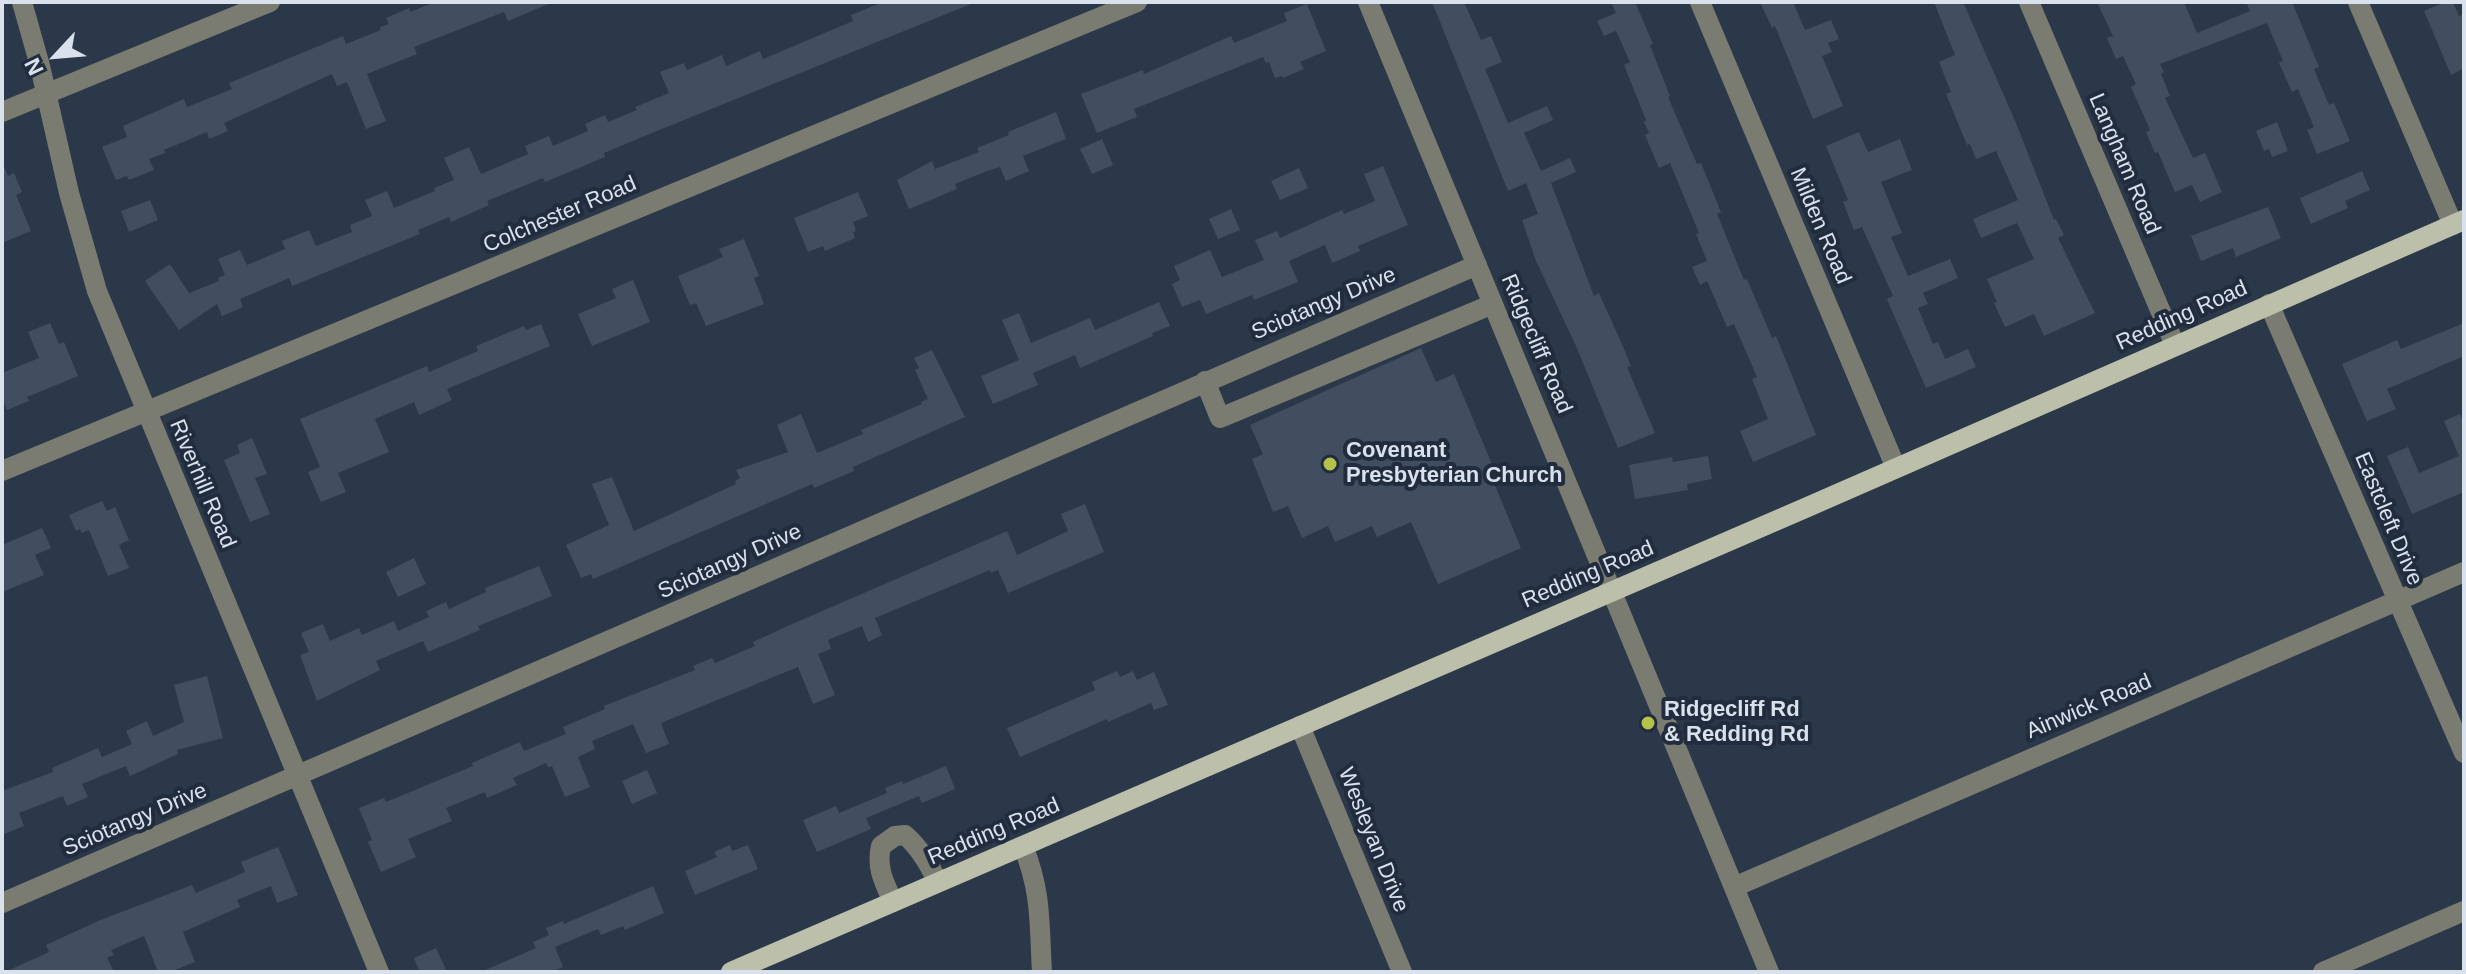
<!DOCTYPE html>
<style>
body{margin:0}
#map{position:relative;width:2466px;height:974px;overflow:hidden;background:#2b3849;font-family:Arial,sans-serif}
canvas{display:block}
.frame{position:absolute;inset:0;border:4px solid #d9e1ec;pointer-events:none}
.north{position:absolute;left:16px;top:16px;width:80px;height:80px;-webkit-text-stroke:6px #212d3e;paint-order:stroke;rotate:244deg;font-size:22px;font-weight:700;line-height:32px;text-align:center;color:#d9e1ec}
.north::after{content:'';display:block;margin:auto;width:28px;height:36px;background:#d9e1ec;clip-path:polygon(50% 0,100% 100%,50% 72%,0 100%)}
</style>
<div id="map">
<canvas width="2466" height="974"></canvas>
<div class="frame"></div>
<div class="north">N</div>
</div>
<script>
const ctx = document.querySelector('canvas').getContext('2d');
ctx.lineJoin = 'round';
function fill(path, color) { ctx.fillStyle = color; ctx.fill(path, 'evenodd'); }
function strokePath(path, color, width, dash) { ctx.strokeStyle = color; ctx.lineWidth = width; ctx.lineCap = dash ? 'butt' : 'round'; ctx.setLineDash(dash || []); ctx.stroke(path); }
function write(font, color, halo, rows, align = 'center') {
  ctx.font = font + ' Arial,sans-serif'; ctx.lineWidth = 8; ctx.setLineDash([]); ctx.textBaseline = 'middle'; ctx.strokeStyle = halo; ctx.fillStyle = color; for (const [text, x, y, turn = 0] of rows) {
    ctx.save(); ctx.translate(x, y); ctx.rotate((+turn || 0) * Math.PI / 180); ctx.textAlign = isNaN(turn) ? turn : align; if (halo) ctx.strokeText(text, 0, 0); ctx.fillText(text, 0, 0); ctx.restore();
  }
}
fill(new Path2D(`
 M435,2H553L508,21L504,12L414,47L417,54L367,74L386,121L366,129L347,82L337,86L332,74L224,123L228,131L209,139L207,132L164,150L165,153L149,159L154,170L129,180L127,176L116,180L102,147L127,137L123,126L184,99L187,107L232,89L229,83L343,36L346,44L381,30L380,27L389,24L386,18L409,8L410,12Z
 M883,2H976L647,135L604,153L605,157L545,182L543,178L487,201L489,205L451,222L449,217L418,230L420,234L292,286L289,278L240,299L243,307L222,316L217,304L179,330L145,281L170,264L189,293L219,281L218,278L225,275L218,259L240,250L247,265L285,249L282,241L309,230L316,246L352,232L350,225L372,216L365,200L387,191L394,208L435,191L434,188L454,180L444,158L469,147L481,174L528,154L525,146L549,136L553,146L588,131L585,124L605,115L608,122L637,110L635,107L669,93L660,72L684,63L687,70L722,55L726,66L760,51L763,59L853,21L851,15Z
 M1432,2H1464L1481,40L1491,36L1502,62L1485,69L1508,123L1547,106L1553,120L1524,133L1541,171L1570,158L1576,172L1551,183L1594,296L1599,293L1621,342L1631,366L1627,367L1655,433L1618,448L1576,346L1536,261L1522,220L1538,214L1526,183L1508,191Z
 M1611,2H1635L1653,44L1650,45L1670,96L1668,97L1697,164L1701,163L1721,212L1717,214L1744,280L1747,279L1772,338L1776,336L1816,435L1753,462L1740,431L1768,419L1752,379L1757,377L1734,324L1727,327L1707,281L1700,285L1692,267L1707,261L1696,234L1699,233L1670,163L1659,168L1645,135L1649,133L1644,122L1646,120L1624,65L1630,62L1616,31L1604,36L1597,21L1616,13Z
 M1760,2H1793L1805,30L1831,20L1839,39L1828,43L1832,52L1822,56L1843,106L1813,119L1775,26L1772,28Z
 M1934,2H1963L2016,123L2054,220L2056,219L2064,235L2058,238L2095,313L2044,336L2034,314L2005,327L1994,303L1997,302L1987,279L2034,259L2017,223L1981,238L1973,219L2018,200L1996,151L1976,159L1970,144L1967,145L1946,94L1951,92L1939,62L1955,55Z
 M2097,2H2184L2197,33L2250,11L2246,2H2292L2319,67L2314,69L2329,105L2334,103L2350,141L2317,154L2307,130L2314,127L2298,89L2292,92L2279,63L2283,61L2267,23L2160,64L2164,72L2161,74L2170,96L2165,98L2193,158L2205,153L2222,192L2200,202L2192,185L2175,192L2158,152L2155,153L2146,132L2150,130L2131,87L2136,84L2123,56L2116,59L2107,38L2113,36Z
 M2445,2H2453L2459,16L2464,14V68L2451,75L2424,11Z
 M1307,4L1326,51L1300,62L1304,69L1283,78L1282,76L1275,78L1269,62L1266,63L1263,57L1134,109L1137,117L1097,133L1081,94L1143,70L1144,74L1231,36L1234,43L1287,21L1284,13Z
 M1056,112L1066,139L1023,156L1029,171L1006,181L1000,167L987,171L955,184L957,189L909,209L897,180L932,161L935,169L979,152L977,148L1009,135L1008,132Z
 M2277,122L2288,151L2272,157L2269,149L2264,151L2256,131Z
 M1859,132L1868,152L1900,139L1912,170L1881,182L1902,233L1891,237L1908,276L1950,259L1958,278L1923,293L1928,304L1918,308L1933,344L1938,342L1945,359L1968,349L1976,367L1926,388L1892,311L1887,299L1893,296L1862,227L1854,230L1843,202L1848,200L1826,146Z
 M1102,139L1113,165L1092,174L1080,149Z
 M2,161L8,176L14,173L22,192L16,195L31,231L2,243Z
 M1383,166L1408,225L1358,246L1360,251L1332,263L1325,245L1289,261L1298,282L1254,300L1252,295L1206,314L1200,300L1182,307L1172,284L1180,280L1174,266L1210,250L1222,277L1264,260L1255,240L1277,231L1280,238L1342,210L1344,214L1375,201L1364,174Z
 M1299,168L1308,188L1280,200L1271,181Z
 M2362,171L2370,190L2345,201L2348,208L2311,224L2300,198Z
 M858,192L868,216L853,222L856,231L853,232L855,238L825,251L823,246L808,252L794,218Z
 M150,200L158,220L129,232L121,211Z
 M2268,207L2281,238L2236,257L2233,248L2201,261L2191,236Z
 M1231,209L1240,230L1218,239L1209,219Z
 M744,239L759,276L754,278L764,304L706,326L696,303L690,305L678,276L723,257L719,249Z
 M633,280L650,322L592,346L578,314L616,298L612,289Z
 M1159,302L1170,326L1152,333L1153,336L1080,368L1075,355L1033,373L1038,385L993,404L981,376L1019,360L1002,320L1019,313L1031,343L1090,318L1095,330Z
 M50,323L59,344L64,342L78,376L27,397L29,401L7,410L2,398V373L39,358L28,332Z
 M2464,323V356L2387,389L2396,409L2367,421L2342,364L2397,340L2401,349Z
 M541,324L550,346L447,389L452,400L419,415L414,402L375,419L389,452L338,473L346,492L321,502L308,472L320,467L300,419L427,366L429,372L478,351L476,346L524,326L526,330Z
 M1421,348L1436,382L1454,374L1494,469L1489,471L1521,548L1438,584L1411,522L1377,537L1372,526L1335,542L1328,526L1302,538L1288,506L1273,512L1252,459L1263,454L1250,425Z
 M932,350L965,417L853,467L854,471L814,488L812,484L593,579L591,574L581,578L566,545L609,525L592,484L612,477L634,531L736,484L735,481L740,478L736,470L788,452L777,425L801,414L817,453L863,434L861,430L922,404L921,402L928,399L915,370L919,368L914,358Z
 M2460,414L2464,424V492L2412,514L2387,456L2408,447L2419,473L2459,456L2444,421Z
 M252,438L267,474L255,478L270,514L250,522L224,460L240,453L237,445Z
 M1708,456L1712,479L1687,484L1688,490L1635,499L1629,465L1672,457L1673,462Z
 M102,501L107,511L115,507L129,540L119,545L129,568L108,576L89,530L82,533L80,529L76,531L69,515Z
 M1085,504L1104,552L1008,593L998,570L991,573L990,570L875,618L882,635L868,642L862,626L828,640L831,649L818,654L835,695L813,704L798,667L661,723L669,744L646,753L633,724L592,741L595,749L578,757L590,787L565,797L552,766L548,767L546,763L513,778L517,785L487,798L485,792L446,808L452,821L408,839L416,857L381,872L368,842L372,840L359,808L384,798L386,802L473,766L472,763L520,742L524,751L566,734L563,727L605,709L604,706L695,670L693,666L712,658L715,663L755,646L753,642L790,625L1007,531L1017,555L1068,531L1061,514Z
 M42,528L51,548L35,555L44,575L2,592V545Z
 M414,558L426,584L398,597L386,572Z
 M539,566L552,596L478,626L480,630L428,652L423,641L376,661L380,670L317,701L300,655L309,652L301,633L323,624L330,641L359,628L362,635L394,621L398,631L429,617L426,611L446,602L449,609L486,592L485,588Z
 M1117,671L1120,677L1133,671L1137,680L1154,672L1168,705L1154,710L1151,703L1108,722L1107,719L1020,757L1007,728L1095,690L1092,682Z
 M207,676L223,738L177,750L178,754L130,776L126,766L82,784L88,797L67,806L63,796L19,813L24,826L2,835V791L53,772L52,768L98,748L102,757L132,744L126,731L147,721L153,736L184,722L174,685Z
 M946,766L955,789L922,803L919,796L866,818L871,829L817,852L803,820L836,806L839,813L887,793L885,788L902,781L903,784Z
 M647,770L657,793L632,804L622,781Z
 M730,845L732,851L748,845L758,869L695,895L685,871L717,857L714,852Z
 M278,847L298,895L277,903L271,886L237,900L240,907L183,932L195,962L170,972H158L144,936L111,950L114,955L107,958L114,972H5L49,952L46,945L98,921L192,885L196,893L245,872L241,862Z
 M653,886L664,913L625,930L623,926L601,935L598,929L555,947L563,967L550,972H481L536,948L533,942L549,935L546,928L563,921L564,924Z
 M436,948L447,972H420L414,958Z`), '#404e60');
strokePath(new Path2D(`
 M22,2L40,66L69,193L97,291L379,972
 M1368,2L1769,972
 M1700,2L1896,468
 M2029,2L2175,345
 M2358,2L2453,225
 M2,112L270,2
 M2269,304L2464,753
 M1205,381L1220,418L1493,304
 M2,471L1137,2
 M1300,726L1402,972
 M1023,846C1042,893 1039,923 1042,972
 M1734,887L2464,572
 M893,902C884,882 876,868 881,846L895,836L905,835C921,849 929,865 938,882
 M2,903L1477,265
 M2323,972L2464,911`), '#7a7c71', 20);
strokePath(new Path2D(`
 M731,972L1803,509L2464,220`), '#bcc0aa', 20);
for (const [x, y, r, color] of [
 [1330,464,8,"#b4c24a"],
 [1648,723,8,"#b4c24a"]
]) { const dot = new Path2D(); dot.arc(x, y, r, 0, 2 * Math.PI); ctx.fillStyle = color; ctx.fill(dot); strokePath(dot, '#212d3e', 3); }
write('22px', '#d9e1ec', '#212d3e', [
 ["Langham Road",2124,164,67],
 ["Colchester Road",560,215,-23],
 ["Milden Road",1820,226,67],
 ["Sciotangy Drive",1324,304,-23],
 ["Redding Road",2182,316,-24],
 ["Ridgecliff Road",1536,344,67],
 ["Riverhill Road",202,484,67],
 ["Eastcleft Drive",2388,519,67],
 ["Sciotangy Drive",730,562,-24],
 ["Redding Road",1588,575,-23],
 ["Ainwick Road",2089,707,-23],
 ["Sciotangy Drive",135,820,-23],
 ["Redding Road",994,832,-23],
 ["Wesleyan Drive",1373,840,68]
]);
write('bold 22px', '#d9e1ec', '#212d3e', [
 ["Covenant",1346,451],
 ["Presbyterian Church",1346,476],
 ["Ridgecliff Rd",1664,710],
 ["& Redding Rd",1664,735]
], 'left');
</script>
